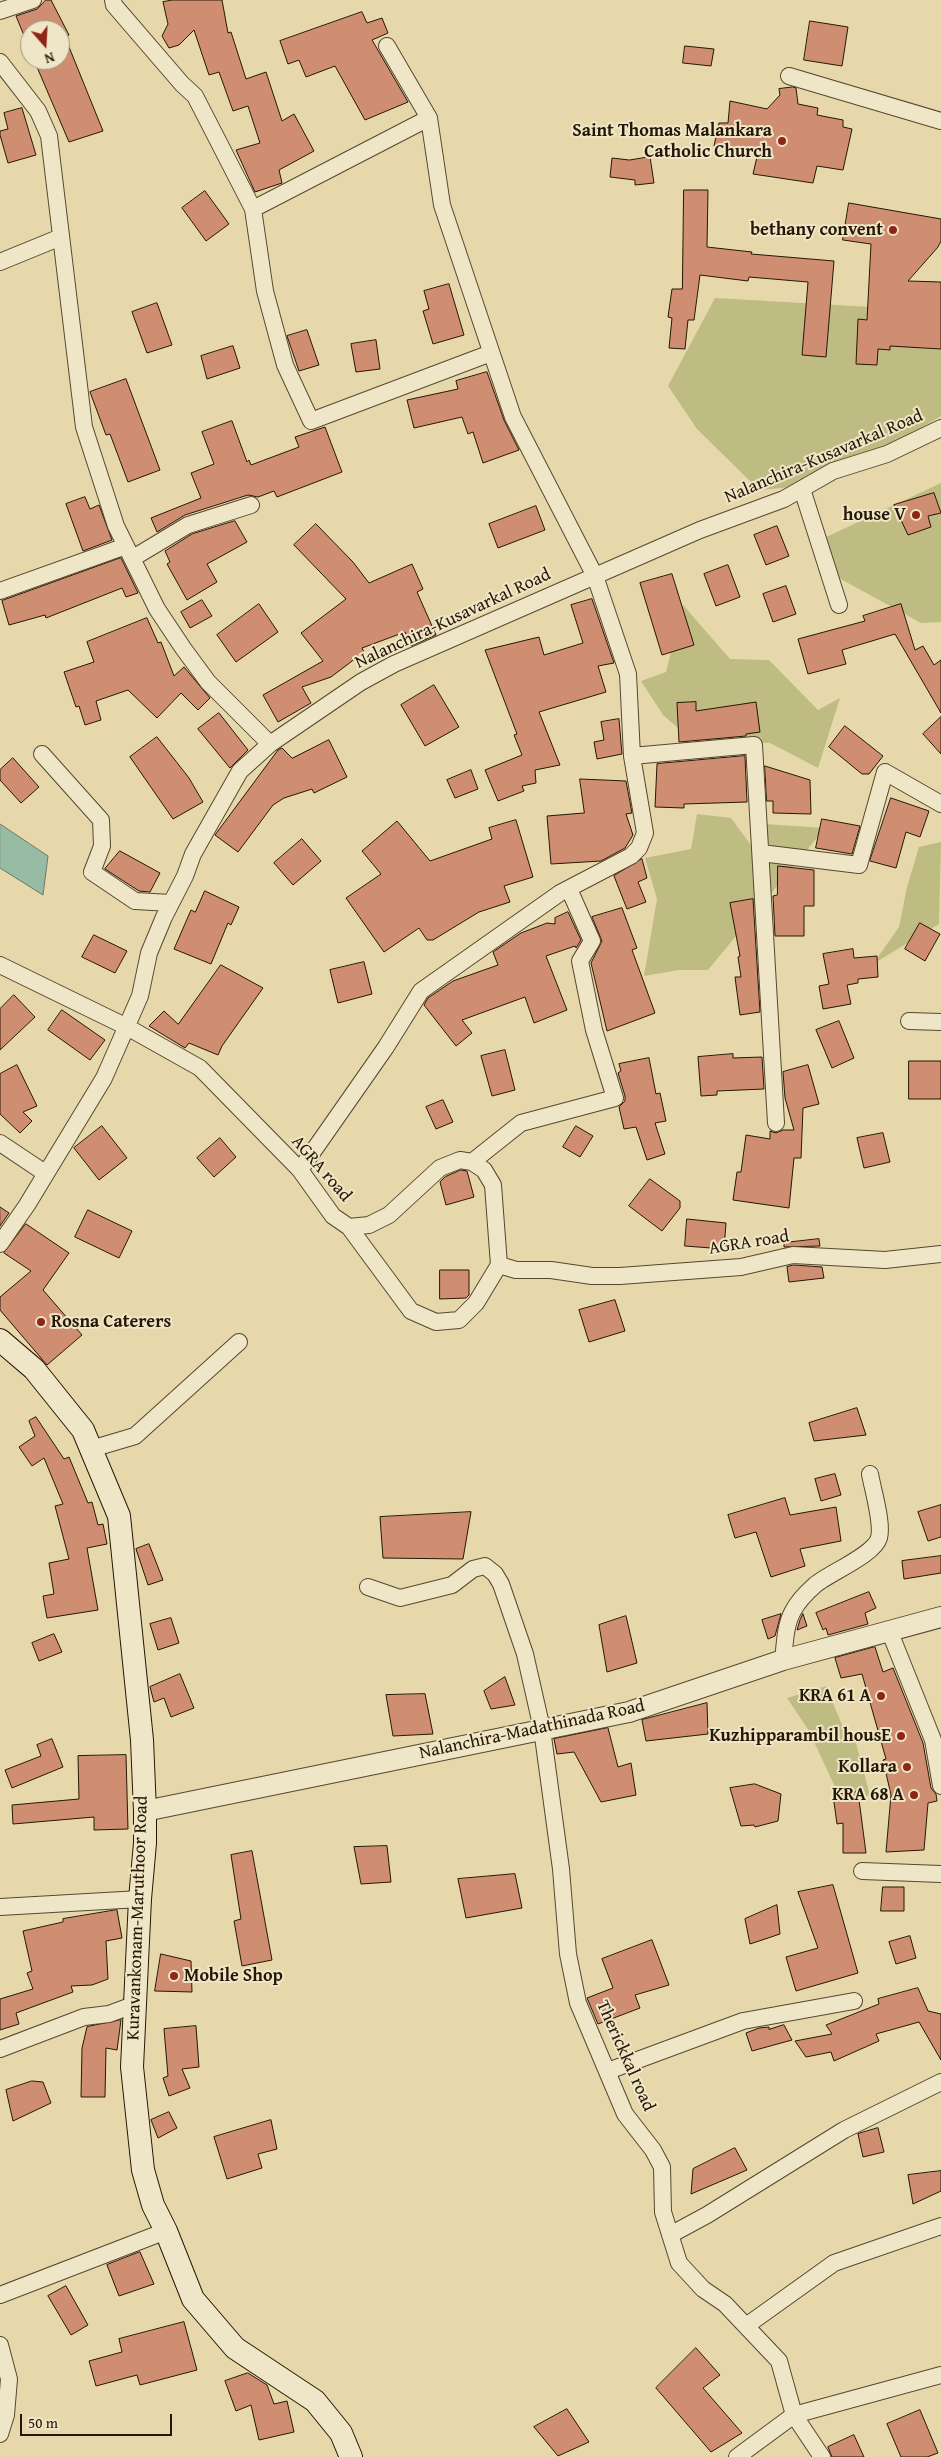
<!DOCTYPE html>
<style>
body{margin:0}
#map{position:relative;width:941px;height:2457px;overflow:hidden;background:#e7d8ab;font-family:"Gentium Book Plus",serif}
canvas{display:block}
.north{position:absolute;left:20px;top:20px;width:50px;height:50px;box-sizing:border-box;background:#efe6c8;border:1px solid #9f937a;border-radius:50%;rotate:161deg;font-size:14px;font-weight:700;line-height:20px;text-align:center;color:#261704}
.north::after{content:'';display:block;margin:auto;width:18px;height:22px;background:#8f2418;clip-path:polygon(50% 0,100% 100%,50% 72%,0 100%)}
.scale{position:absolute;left:20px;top:2414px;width:152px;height:22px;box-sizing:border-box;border:2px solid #261704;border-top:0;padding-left:6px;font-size:15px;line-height:18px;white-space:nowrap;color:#261704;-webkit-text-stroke:4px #efe6c8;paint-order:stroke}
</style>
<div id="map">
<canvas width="941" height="2457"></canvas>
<div class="north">N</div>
<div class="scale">50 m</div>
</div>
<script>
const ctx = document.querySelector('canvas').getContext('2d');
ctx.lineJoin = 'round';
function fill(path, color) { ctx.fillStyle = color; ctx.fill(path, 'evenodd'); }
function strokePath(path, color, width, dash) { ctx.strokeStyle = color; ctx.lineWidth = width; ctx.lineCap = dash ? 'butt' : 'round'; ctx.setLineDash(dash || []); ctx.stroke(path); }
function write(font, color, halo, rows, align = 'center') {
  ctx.font = font + ' "Gentium Book Plus",serif'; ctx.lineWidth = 4; ctx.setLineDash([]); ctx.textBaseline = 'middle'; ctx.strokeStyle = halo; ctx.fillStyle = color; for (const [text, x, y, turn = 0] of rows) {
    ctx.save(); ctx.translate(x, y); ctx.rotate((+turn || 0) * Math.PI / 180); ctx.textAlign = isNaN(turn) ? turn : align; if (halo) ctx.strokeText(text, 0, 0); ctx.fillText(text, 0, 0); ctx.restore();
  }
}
fill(new Path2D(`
 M715,298L941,311V416L828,484L759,490L697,429L668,386Z
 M941,483V622L921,623L837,577L820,540Z
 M683,605L730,659L769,660L818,710L840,698L818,768L770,743L692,740L663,715L641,681L666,672Z
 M697,814L731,818L753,848L765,824L825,828L708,970H679L644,976L657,899L645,858L691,849Z
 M941,842L939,924L873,964L899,927L907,887L919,847Z
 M826,1686L845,1732L856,1743L870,1795L859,1800L836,1789L809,1731L787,1698Z`), '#bebc83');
const water = new Path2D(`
 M0,824L48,856L43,895L0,868Z`);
fill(water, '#98bba4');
strokePath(water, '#6a7964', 1);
const building = new Path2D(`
 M46,0H51L69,35L65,37L103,131L69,142L34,60H60V30H30V50L16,16L37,9Z
 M173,0H222L228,33L231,32L246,79L266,72L282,121L294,114L314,151L279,170L282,183L255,192L236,150L260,143L248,106L233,111L219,72L209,75L194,30L179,45L169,48L162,36L168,24L163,2Z
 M362,12L367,23L382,18L388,33L372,40L408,102L365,120L335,66L306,77L299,60L288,64L280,41Z
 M810,21L848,27L842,66L804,60Z
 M685,46L714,49L711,66L683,63Z
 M793,87L796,88L798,104L818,108L817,115L843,120V127L852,129L843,170L817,166L813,183L753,174L757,157L714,146L719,123H728L730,101L767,109L780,95L779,89Z
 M22,108L36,155L8,163L0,135V131L8,129L4,113Z
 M650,157L654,183L635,185V180L610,177L612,158L629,160Z
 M684,190H708L707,247L752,252L751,254L834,261L826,357L802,355L808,282L749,277L748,281L700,275L694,320H688L685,349L669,348L672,318L668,317L672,289H682Z
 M205,191L229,224L206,241L182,208Z
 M849,203L941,219V241L938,247L908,281L941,282V349L890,346V350L878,349L877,365L856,364L858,319L867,320L871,244L843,240Z
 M449,284L464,335L433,344L423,311L429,309L424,291Z
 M157,303L172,345L147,353L132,312Z
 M307,330L319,365L299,371L287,336Z
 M376,340L380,369L356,372L351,344Z
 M233,346L240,368L207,379L201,356Z
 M487,372L504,420L519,450L483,463L473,432L468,434L462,417L414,428L407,400L458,389L456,381Z
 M126,379L160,470L128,482L110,434L106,435L90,392Z
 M232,421L247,462L249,460L251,465L299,447L295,437L325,427L342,472L277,497L274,491L258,497L248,495L185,515L157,532L151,518L201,498L191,473L214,464L202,432Z
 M934,493L941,513L928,516L931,527L908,535L894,505Z
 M85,497L90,509L99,505L112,540L83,551L66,504Z
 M536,506L545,530L498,548L489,524Z
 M235,521L247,542L207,564L217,582L187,600L167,564L170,562L165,551L192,534Z
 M316,524L353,562L369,583L412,564L423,589L417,592L436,635L411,646L405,632L362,648L364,652L331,677L302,687L311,703L278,722L263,695L323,661L301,633L346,599L294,545Z
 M777,526L789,556L766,565L754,535Z
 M121,558L138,593L126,597L122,588L46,618L45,615L9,625L2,601Z
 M728,565L740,597L716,606L704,574Z
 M672,574L694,645L662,655L640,583Z
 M786,586L796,614L773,622L763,594Z
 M592,599L614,663L598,666L606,692L539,712L560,765L535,770L536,783L522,786L524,791L498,801L485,770L522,755L514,735L517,734L485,650L539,637L544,655L583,643L571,605Z
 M202,600L212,616L190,628L181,612Z
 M259,604L278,632L236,662L217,635Z
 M901,604L915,650L923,646L934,665L941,660V713L895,634L842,650L846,664L808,674L798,639L865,621L863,616Z
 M147,618L158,643L161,642L174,676L184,667L210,698L198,710L181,693L157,718L128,690L96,701L101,720L85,725L79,706L76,707L64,672L94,662L87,642Z
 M434,685L459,727L425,746L401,705Z
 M696,702V711L756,702L760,732L746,734V736L679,742L677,703Z
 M219,713L248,750L230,768L198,729Z
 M941,717V754L923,734Z
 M619,719L622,754L597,759L594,742L604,740L601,722Z
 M845,726L883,756L869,774H862L829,747Z
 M157,737L189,778L203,802L173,819L130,757Z
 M329,740L347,777L314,793L312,789L284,798L273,805L238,852L215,835L278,750L282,748L292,758Z
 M745,756L747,802L684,804V808L655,807L657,764Z
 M13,758L39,787L21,803L0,780V770Z
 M765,766L810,780L811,814L773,813V801H767Z
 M471,770L478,789L455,798L447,780Z
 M580,779L626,781L632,813L626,814L633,835L625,848L601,861L551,864L547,816L584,813Z
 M891,798L929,811L920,837L906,832L896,868L870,861Z
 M822,819L860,826L852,854L816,848Z
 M516,820L533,877L504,886L510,902L479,912L433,940H427L419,928L384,952L346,898L381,874L362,851L397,821L430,861L492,839L489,828Z
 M302,839L321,861L293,885L274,863Z
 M120,851L160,873L150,892L139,891L105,869Z
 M642,859L647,878L638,882L646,902L627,909L614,876Z
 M778,866L814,870V906H804V936H775L773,896L777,895Z
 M205,891L239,907L231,925L228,923L211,964L174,949L191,910L195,912Z
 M753,899L760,1012L740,1015L735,977H741L738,957L740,956L730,903Z
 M622,908L637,948L632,950L655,1013L607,1031L591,963L602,941L592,917Z
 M568,912L581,940L576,948L575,946L546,956L567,1010L534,1023L525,997L462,1020L472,1033L456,1046L424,1005L428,998L453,981L498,965L493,952L521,933L547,923L555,924V918Z
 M920,923L940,934L925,961L905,949Z
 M94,935L127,951L115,973L82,957Z
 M853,949L854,958L877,956L878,977L858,979V983L847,985L851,1004L823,1009L819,986L829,984L823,954Z
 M364,962L372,994L338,1003L330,970Z
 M221,965L263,988L222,1046L218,1055L189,1043L185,1048L149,1026L164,1011L178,1024Z
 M14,995L35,1017L0,1050V1009Z
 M62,1010L105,1040L90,1060L48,1030Z
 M839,1021L854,1058L832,1068L816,1030Z
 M505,1050L515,1090L492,1096L481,1056Z
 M733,1054V1058L762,1057L764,1089L717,1091V1095L701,1096L698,1057Z
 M649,1058L656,1094L660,1093L666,1121L655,1123L665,1154L647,1160L636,1127L624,1129L619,1107L625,1101V1096L618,1073L621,1071L619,1064Z
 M909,1061H941V1099H909Z
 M17,1065L37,1106L23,1112L32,1121L20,1133L0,1114V1074Z
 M808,1065L819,1104L803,1108L801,1158H794L789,1208L733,1200L737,1172H741L746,1135L770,1139V1131L776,1133L783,1130H794L785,1098L783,1072Z
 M443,1100L453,1122L436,1129L426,1107Z
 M102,1126L127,1158L99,1180L74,1148Z
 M576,1126L593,1136L580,1157L563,1147Z
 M883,1133L890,1162L864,1168L857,1138Z
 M220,1138L236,1157L214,1177L197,1158Z
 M461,1170L467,1171L474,1197L446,1205L440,1182L445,1177Z
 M650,1179L680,1201V1208L662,1231L629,1206Z
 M0,1207L9,1213L0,1226Z
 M88,1210L132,1231L119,1258L75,1237Z
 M687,1219L726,1223L724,1249L685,1246Z
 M26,1224L69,1253L43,1290L82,1335L47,1365L0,1310V1297L31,1271L4,1253Z
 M819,1239L820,1246L784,1247V1243Z
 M794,1265L822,1267L824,1278L789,1282L787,1267Z
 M440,1270H469V1295L466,1298L440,1299Z
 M615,1300L625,1331L589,1342L579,1310Z
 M857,1408L866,1435L814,1441L809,1423Z
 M36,1417L64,1459L69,1457L88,1503L92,1502L98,1525L103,1524L107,1544L87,1548L98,1610L47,1618L43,1596L54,1594L49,1563L69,1559L55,1506L63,1504L44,1458L32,1466L19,1447L35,1436L29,1421Z
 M835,1474L841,1495L821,1501L815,1479Z
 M785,1498L790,1515L836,1507L841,1541L800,1549L805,1566L771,1577L756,1532L735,1538L728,1515Z
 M941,1505V1537L928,1541L918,1512Z
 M471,1512L463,1559L383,1558L380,1517Z
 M149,1544L163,1580L148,1585L136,1549Z
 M941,1556V1573L904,1579L902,1561Z
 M869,1592L876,1608L865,1613L868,1624L828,1635L826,1628L823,1630L816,1613Z
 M781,1614L775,1636L768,1639L762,1620Z
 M803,1614L807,1626L797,1630L800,1620Z
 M626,1616L637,1663L607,1672L599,1625Z
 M171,1618L179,1643L158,1650L150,1624Z
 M54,1634L62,1652L39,1661L32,1643Z
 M875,1647L883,1672L893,1668L923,1743L931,1788L936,1794L937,1801L928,1803L924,1850L886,1852L891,1795L883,1760L886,1759L862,1674L841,1678L835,1658Z
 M180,1674L194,1708L171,1717L164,1698L154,1702L150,1687Z
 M505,1677L515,1705L491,1709L484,1691Z
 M425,1694L433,1734L393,1736L386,1695Z
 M707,1703L708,1734L646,1741L642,1720Z
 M608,1728L618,1767L631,1763L636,1795L601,1802L574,1752L557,1754L554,1739Z
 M52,1739L63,1767L12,1788L5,1770L41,1756L37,1745Z
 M126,1755L128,1829L94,1830V1817L13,1824L12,1805L79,1799L78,1756Z
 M755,1784L781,1794L778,1821L755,1827L754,1825L741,1826L730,1788Z
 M858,1792L866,1853H843V1823L837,1824L833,1795Z
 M387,1846L391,1882L361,1884L354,1847Z
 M252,1851L272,1960L242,1966L234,1921L241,1919L231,1855Z
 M515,1874L522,1908L466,1918L458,1879Z
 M833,1885L858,1973L796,1991L786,1957L818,1948L798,1892Z
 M883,1887H904V1911H881Z
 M777,1905L780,1934L750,1944L745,1919Z
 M117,1910L122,1938L106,1941L108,1979L92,1985L71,1986L73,1992L16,2013L19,2024L0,2030V1999L33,1989L27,1973L32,1971L23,1931L63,1922V1919Z
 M910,1936L916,1958L896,1964L889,1942Z
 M652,1940L669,1985L635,1995L640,2008L598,2024L587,1998L613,1988L602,1959Z
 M161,1954L191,1961L192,1992L155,1991Z
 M918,1988L928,2011L941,2014V2060L919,2022L876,2034L879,2041L834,2061L831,2052L806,2057L795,2041L832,2034L826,2025L879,2004L878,1999Z
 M121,2020L117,2050L106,2048L105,2097H81L82,2048L87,2027Z
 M784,2025L792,2040L752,2051L746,2033L759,2028L769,2027V2029Z
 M196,2026L199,2067L182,2069L190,2088L169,2096L163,2078L168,2076L164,2029Z
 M32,2081L43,2082L51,2103L13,2121L6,2090Z
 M169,2112L177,2128L158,2138L151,2120Z
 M271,2120L277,2149L258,2154L262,2168L227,2179L214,2137Z
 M878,2128L884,2152L863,2157L858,2134Z
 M735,2148L747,2170L691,2194L693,2169Z
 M941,2171V2191L913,2204L908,2175Z
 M140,2252L154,2284L119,2296L107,2265Z
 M66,2286L88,2325L71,2335L48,2296Z
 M184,2322L197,2370L140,2385L137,2375L96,2386L89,2361L122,2352L119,2339Z
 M696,2348L720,2375L703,2388L742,2433L711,2452L656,2388Z
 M248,2373L267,2385L274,2404L287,2401L294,2432L259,2440L251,2405L236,2411L225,2381Z
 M567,2409L589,2442L558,2456L534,2427Z
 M920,2410L938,2453L927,2457H901L887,2424Z
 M854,2435L864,2457H832L828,2447Z`);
fill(building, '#cf8d72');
strokePath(building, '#261704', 1);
const minor = new Path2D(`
 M113,0L114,5L182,84L195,96L253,209L429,118
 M0,11L33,0
 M0,62L38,111L49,136L84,427L116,526L157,609L183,648L208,682L270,744
 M789,76L941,121
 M253,209L265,291L285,365L311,421L491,353
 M0,262L61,237
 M802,489L839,605
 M133,558L188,525L251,505
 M0,591L126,546
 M42,754L101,820L102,846L92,872L135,901L171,903
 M632,756L754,745L776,1123
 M761,853L859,865L885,772L941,804
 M0,965L127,1027L200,1068L300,1170L333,1216L349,1227L369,1225L389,1215L440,1168L460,1160L472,1162L484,1170L493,1185L499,1265L476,1303L459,1320L436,1322L411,1311L349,1227
 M909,1021L941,1022
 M0,1143L45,1173
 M472,1162L521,1123L615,1098L594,1030L580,961L592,941L569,889
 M300,1170L386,1047L421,991L560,893L631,856L639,848L645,833L632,756L628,674L595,576L513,417L442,205L429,118L387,46
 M0,1244L27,1205L104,1078L140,996L149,953L164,917L185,876L193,854L240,771L270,744L361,682L394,664L700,530L784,499L833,471L887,454L941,428
 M499,1265L516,1270H551L592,1276H620L741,1267L793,1255L885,1260L941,1254
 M91,1449L135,1436L239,1342
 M368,1587L400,1598L452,1585L473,1569L485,1566L495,1574L501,1584L525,1654L542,1729L561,1869L568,1954L578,2003L625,2114L653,2150L662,2167L663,2212L679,2263L703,2289L725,2304L779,2361L794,2415L822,2457
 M889,1630L933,1740L941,1786
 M783,1660C785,1644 785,1625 793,1611C798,1601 806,1593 815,1585C829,1573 874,1555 879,1538C883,1523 873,1491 870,1474
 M862,1871L941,1874
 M0,1907L140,1899
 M0,2049L84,2017L109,2014L136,2004
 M608,2071L743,2021L854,2001
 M670,2235L707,2215L844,2130L941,2082
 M0,2295L166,2231
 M746,2326L834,2263L941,2226
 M0,2345L9,2379L6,2415L0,2434
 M737,2457L794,2415L941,2375`);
const tertiary = new Path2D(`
 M145,1811L629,1712L783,1660L941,1617`);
const secondary = new Path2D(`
 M0,1340L34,1369L83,1430L119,1516L142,1740L145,1811V1843L140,1899L132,2067L143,2170L153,2205L166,2231L193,2299L235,2348L315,2401L341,2433L351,2457`);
strokePath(minor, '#56472e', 18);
strokePath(tertiary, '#56472e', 22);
strokePath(secondary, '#261704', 24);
strokePath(minor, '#efe6c8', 16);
strokePath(tertiary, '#efe6c8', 20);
strokePath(secondary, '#efe6c8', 22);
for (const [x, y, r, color] of [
 [782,141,5,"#8f2418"],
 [893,230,5,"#8f2418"],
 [916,515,5,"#8f2418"],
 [41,1322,5,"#8f2418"],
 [881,1696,5,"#8f2418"],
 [901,1736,5,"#8f2418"],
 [907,1767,5,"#8f2418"],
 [914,1795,5,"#8f2418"],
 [174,1976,5,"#8f2418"]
]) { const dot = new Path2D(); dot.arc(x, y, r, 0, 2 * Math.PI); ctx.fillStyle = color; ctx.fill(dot); strokePath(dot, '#efe6c8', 2); }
write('bold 18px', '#261704', '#efe6c8', [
 ["Saint Thomas Malankara",772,131],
 ["Catholic Church",772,152],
 ["bethany convent",883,230],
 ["house V",906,515],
 ["Rosna Caterers",51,1322,"left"],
 ["KRA 61 A",871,1696],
 ["Kuzhipparambil housE",891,1736],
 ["Kollara",897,1767],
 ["KRA 68 A",904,1795],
 ["Mobile Shop",184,1976,"left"]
], 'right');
write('18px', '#261704', '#efe6c8', [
 ["Nalanchira-Kusavarkal Road",824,457,-23],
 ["Nalanchira-Kusavarkal Road",453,619,-25],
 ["AGRA road",321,1169,49],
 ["AGRA road",749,1243,-9],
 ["Nalanchira-Madathinada Road",532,1730,-12],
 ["Kuravankonam-Maruthoor Road",138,1918,-88],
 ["Therickkal road",625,2056,66]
]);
</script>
